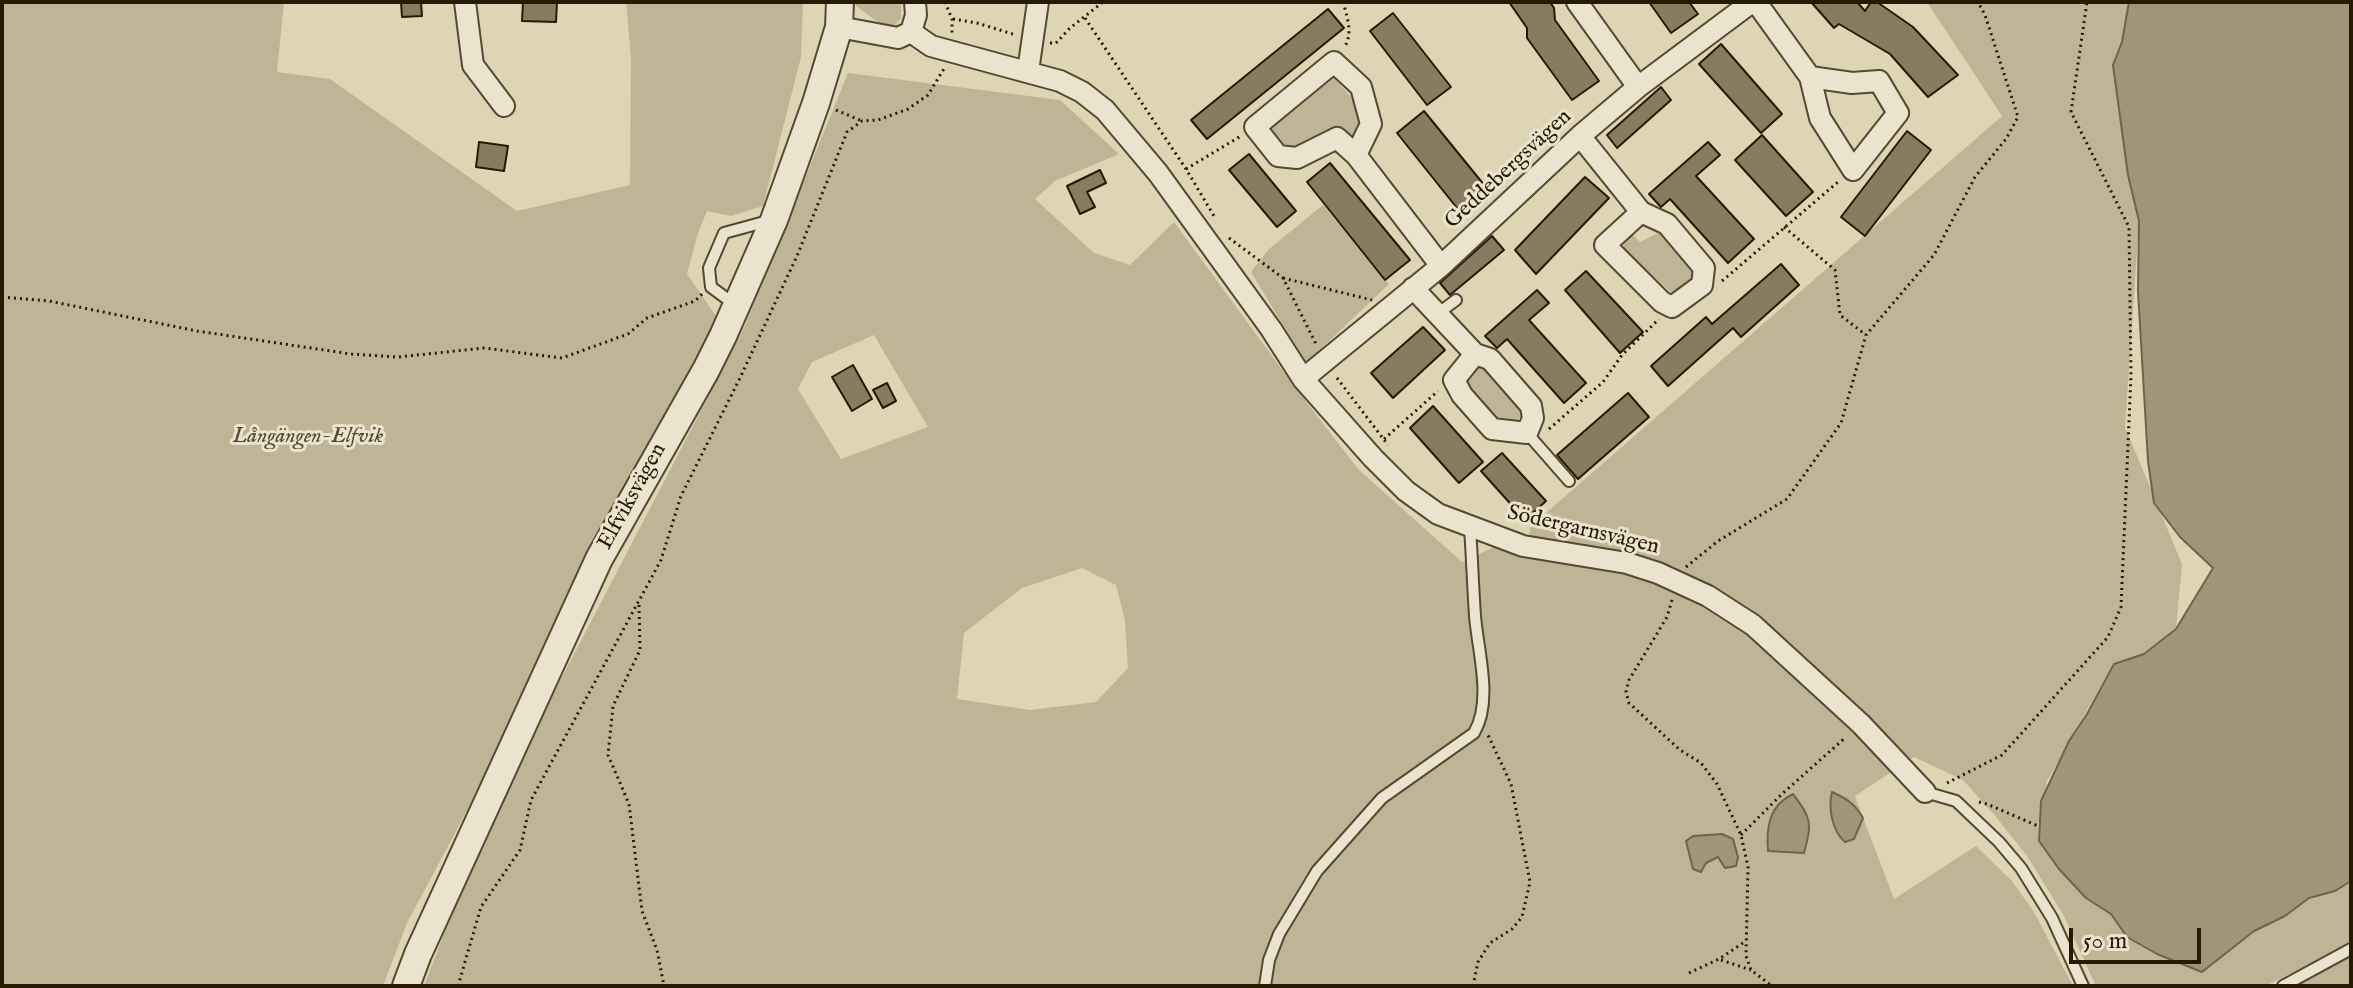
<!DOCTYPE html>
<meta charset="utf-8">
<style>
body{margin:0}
#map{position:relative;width:2353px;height:988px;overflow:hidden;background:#ded5b4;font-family:"IM FELL English",serif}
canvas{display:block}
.frame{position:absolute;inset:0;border:4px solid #281905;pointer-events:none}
.scale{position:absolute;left:2069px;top:928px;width:132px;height:36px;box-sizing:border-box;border:4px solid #281905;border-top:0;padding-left:10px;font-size:24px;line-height:28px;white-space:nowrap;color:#281905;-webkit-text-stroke:6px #eae4ce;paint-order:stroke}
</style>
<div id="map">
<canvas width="2353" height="988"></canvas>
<div class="frame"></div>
<div class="scale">50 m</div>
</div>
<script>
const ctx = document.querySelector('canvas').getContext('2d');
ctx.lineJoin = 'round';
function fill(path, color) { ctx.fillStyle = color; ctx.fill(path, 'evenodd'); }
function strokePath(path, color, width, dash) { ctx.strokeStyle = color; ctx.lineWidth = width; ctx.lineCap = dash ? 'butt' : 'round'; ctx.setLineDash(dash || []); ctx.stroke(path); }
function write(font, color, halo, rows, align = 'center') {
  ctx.font = font + ' "IM FELL English",serif'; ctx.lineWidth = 6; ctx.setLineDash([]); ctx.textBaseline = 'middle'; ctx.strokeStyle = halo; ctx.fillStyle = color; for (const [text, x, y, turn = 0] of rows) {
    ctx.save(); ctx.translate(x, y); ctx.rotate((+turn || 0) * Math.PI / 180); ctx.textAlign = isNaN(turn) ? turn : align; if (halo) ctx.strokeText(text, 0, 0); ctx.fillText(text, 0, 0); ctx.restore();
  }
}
fill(new Path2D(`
 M2,2H284L277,72L330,79L517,211L630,185L631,58L626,2H803L801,57L763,206L731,216L707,211L698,233L687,274L718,319L541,652L526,700L407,923L383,986H2Z
 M855,2H901V18L894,26L882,25L856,6Z
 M1927,2H2129L2122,42L2113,65L2128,175L2139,221L2125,427L2182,564L2176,629L2144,654L2113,664L2047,781L2038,826L2039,841L2059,869L2086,898L2111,914L2127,937L2157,954L2202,972L2254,931L2285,916L2309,898L2335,891L2351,881V944L2265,986H2096L2064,916L2027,856L1996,817L1963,780L1914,757L1855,796L1894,899L1976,846L2012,881L2034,912L2073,986H424L487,821L743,330L848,73L1060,100L1119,154L1055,181L1035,199L1094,253L1130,265L1174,222L1291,382L1358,469L1462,562L1494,547L1525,555L1531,526L2002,116ZM874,335L928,427L841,459L798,389L812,362ZM1082,568L1116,585L1125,620L1128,668L1096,702L1030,710L957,699L964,633L1022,588ZM1722,834L1718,857L1705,863L1694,836Z
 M1334,78L1359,106L1365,116L1358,140L1341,134L1324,133L1290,152L1276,143L1270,131L1273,123L1322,81Z
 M1323,205L1389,284L1306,363L1251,272L1269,249Z
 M1628,230L1640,242L1662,231L1701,275L1673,294L1623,249Z
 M1481,365L1490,369L1524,412C1517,425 1504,425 1492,422L1463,381L1469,370Z
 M2351,955V986H2295Z`), '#bfb596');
const water = new Path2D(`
 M2129,2H2351V881L2335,891L2309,898L2285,916L2254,931L2202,972L2157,954L2127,937L2111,914L2086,898L2059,869L2039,841L2041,801L2069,741L2087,714L2114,664L2144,654L2176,629L2213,568L2180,537L2154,503L2148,461L2138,291L2139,221L2128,175L2113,65L2122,42Z
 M1832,792C1846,798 1855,804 1863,818L1854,839L1845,842C1832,831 1828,808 1832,792Z
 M1793,794C1812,819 1812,823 1804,853L1768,851C1766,828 1769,805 1793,794Z
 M1722,834L1733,839L1738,857L1736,866L1725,868L1718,857L1706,863L1701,872L1693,869L1686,841L1693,836Z`);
fill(water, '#a09578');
strokePath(water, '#70634a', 2);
const building = new Path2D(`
 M401,2H421L422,16L402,17Z
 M523,2H557L556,22L522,21Z
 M1509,2H1550L1554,8L1555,20L1599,81L1572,100L1527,38V28Z
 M1649,2H1689L1698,14L1671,33Z
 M1811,2H1857L1865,11L1871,2H1877L1913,27L1958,75L1928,97L1890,54L1839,24L1834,28Z
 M1328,9L1344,28L1207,139L1191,120Z
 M1393,13L1451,87L1427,105L1370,31Z
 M1721,44L1782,114L1761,133L1699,64Z
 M1661,87L1671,100L1617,148L1607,135Z
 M1424,111L1489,191L1461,213L1397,133Z
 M1907,131L1931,150L1865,236L1841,217Z
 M1762,135L1813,192L1786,216L1735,160Z
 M479,142L508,146L504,171L476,167Z
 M1708,142L1720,155L1696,176L1754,239L1728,263L1670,199L1661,207L1649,194Z
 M1249,154L1296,211L1277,227L1229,170Z
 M1330,163L1410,260L1385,280L1307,182Z
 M1100,170L1106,183L1087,192L1095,207L1080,214L1067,186Z
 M1585,177L1609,198L1536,274L1515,250Z
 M1492,236L1504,250L1450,295L1440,283Z
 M1781,264L1799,285L1741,337L1733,328L1668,386L1651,366L1706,317L1712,324Z
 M1586,271L1643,332L1620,353L1565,290Z
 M1537,290L1549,303L1529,320L1586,383L1564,403L1507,339L1497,348L1485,336Z
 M1423,327L1445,350L1393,398L1371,373Z
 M853,365L872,399L852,411L832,377Z
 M887,383L896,401L883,408L873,390Z
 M1628,393L1649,417L1578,479L1557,455Z
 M1433,406L1483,462L1459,483L1410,428Z
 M1502,453L1546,501L1525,520L1481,471Z`);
fill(building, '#877b60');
strokePath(building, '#281905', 2);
const service = new Path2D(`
 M734,304L711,287L709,268L724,233L768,221
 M1436,315L1456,300
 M1527,433L1569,481
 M1925,792L1956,801L1999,842L2021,868L2052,918L2083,986
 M1265,986L1269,960L1279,934L1317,871L1382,798L1474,733C1493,701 1478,652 1475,616C1473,586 1472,557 1470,527
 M2283,986L2351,949`);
const minor = new Path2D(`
 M465,2L473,65L504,106
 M1577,2L1638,87
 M1756,2L1810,77L1820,118L1853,170L1898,113L1879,81L1852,83L1810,77
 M839,27L898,38L911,32
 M911,32L931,46L1060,81L1082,92L1105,110L1158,173L1271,329L1303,379L1373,458L1406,491L1438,514L1523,546L1627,563L1658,573L1708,596L1753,625L1861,724L1925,792
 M911,32L916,15L915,2
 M1028,71L1038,2
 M1580,136L1641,212L1667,224L1704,268L1702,285L1672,307L1662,302L1605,245L1641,212
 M1356,155L1337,138L1297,158L1278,156L1255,127L1334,62L1361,87L1371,124L1356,155L1441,266
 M1413,288L1475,354L1454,380L1462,395L1492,429L1527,433L1533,418L1531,406L1490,359L1475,354
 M1303,379L1441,266L1580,136L1638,87L1752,2`);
const tertiary = new Path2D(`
 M406,986L418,954L599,559L706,370L723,336L774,220L816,103L839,27L840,2`);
strokePath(service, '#564831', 14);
strokePath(minor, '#564831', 24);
strokePath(tertiary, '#564831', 30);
strokePath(new Path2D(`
 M945,2L952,19V33
 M1343,2C1347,16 1353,33 1345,46
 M1085,18L1186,169L1214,216
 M953,19L977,23L1016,35
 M1050,43H1056L1070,28L1103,2
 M836,110L862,121
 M1186,169L1241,136
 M1784,227L1835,270L1840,315L1866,335
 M1229,238L1283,278L1316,344
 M1283,278L1372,300
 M1722,281L1838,182
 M2,297L49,301L197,331L351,354L398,357L484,348L562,358L628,334L647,318L695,301L702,294
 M1337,378L1388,445
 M1549,429L1603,382L1622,355L1659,319
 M1384,439L1438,391
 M1686,567L1718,541L1787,499L1841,423L1866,335L1934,255L1975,177L2006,139L2018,117L1985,15L1978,2
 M1672,600L1667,617L1629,680L1626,692L1629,703L1680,750L1701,763L1717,784L1741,835L1748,867L1746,956L1751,970L1772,986
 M639,605L640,650L613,706L608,755L629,804L642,911L657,950L664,986
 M1947,783L2002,755L2108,637L2121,607L2131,375L2129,227L2071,112L2087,2
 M1979,802L1987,804L2038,826
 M1741,835L1782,794L1846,737
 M1721,960L1751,970
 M1689,973L1719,959L1746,941
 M458,986L481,907L520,850L531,800L661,560L681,496L740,378L797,256L847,132L862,121L878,120L908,109L928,95L945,67
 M1473,986L1478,962L1490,943L1512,929L1522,917L1530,882L1511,784L1488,735`), '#281905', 3, [2, 4]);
strokePath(service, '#eae4ce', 10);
strokePath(minor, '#eae4ce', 20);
strokePath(tertiary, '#eae4ce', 26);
write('22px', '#281905', '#eae4ce', [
 ["Geddebergsvägen",1509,170,-43],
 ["Elfviksvägen",633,497,-61],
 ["Södergarnsvägen",1583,531,13]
]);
write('italic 22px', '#554830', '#eae4ce', [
 ["Långängen-Elfvik",308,437]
]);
</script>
